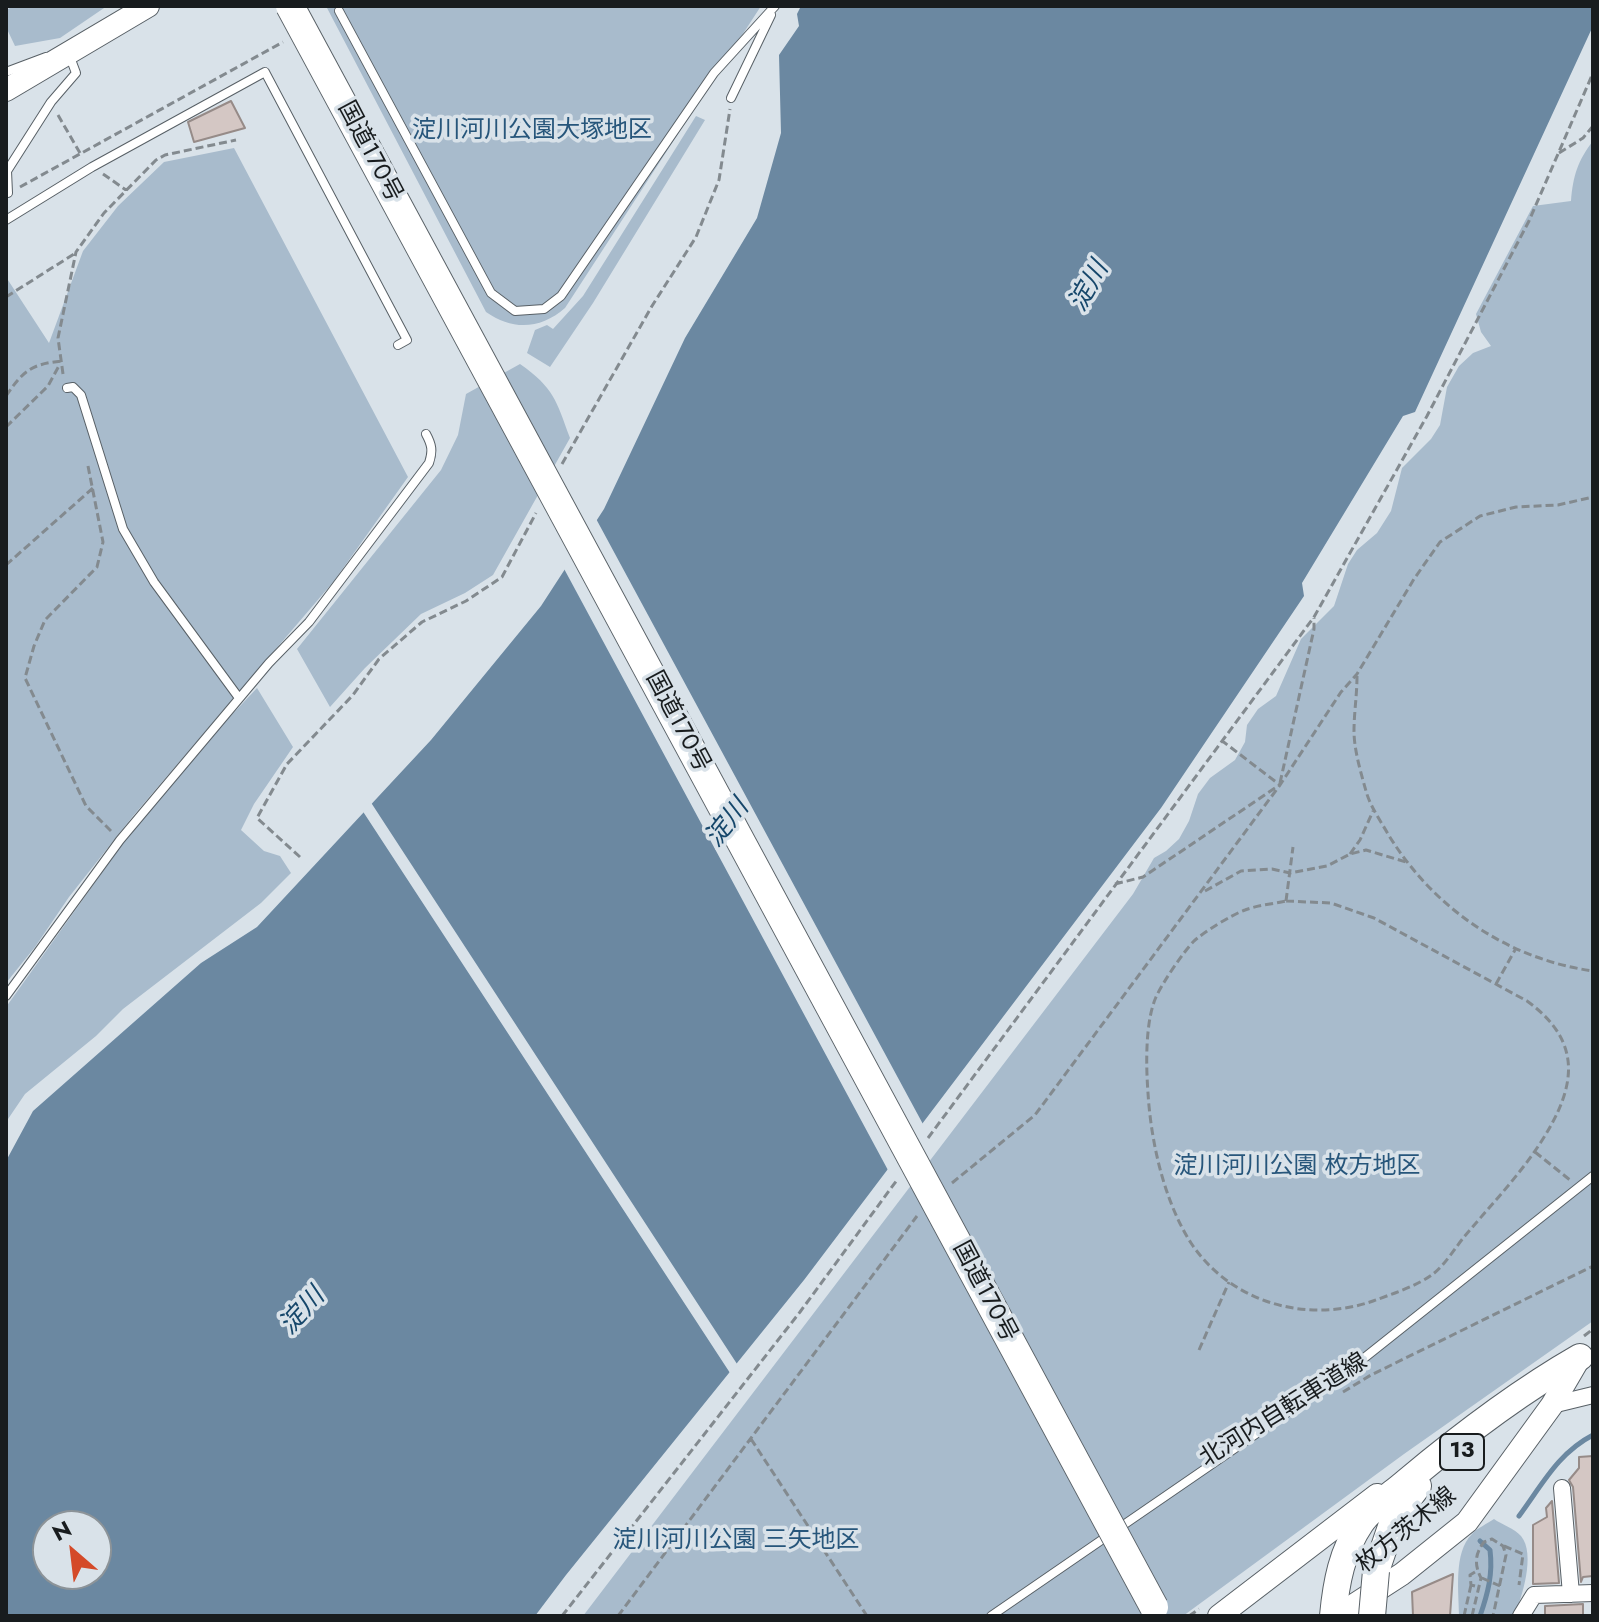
<!DOCTYPE html>
<meta charset="utf-8">
<style>
body{margin:0}
#map{position:relative;width:1599px;height:1622px;overflow:hidden;background:#d9e2e9;font-family:Jost,sans-serif}
canvas{display:block}
.frame{position:absolute;inset:0;border:8px solid #181c1e;pointer-events:none}
.north{position:absolute;left:32px;top:1510px;width:80px;height:80px;box-sizing:border-box;background:#d9e2e9;border:2px solid #8c9398;border-radius:50%;rotate:332deg;font-size:22px;font-weight:700;line-height:32px;text-align:center;color:#181c1e}
.north::after{content:'';display:block;margin:auto;width:28px;height:36px;background:#d44a29;clip-path:polygon(50% 0,100% 100%,50% 72%,0 100%)}
</style>
<div id="map">
<canvas width="1599" height="1622"></canvas>
<div class="frame"></div>
<div class="north">N</div>
</div>
<script>
const ctx = document.querySelector('canvas').getContext('2d');
ctx.lineJoin = 'round';
function fill(path, color) { ctx.fillStyle = color; ctx.fill(path, 'evenodd'); }
function strokePath(path, color, width, dash) { ctx.strokeStyle = color; ctx.lineWidth = width; ctx.lineCap = dash ? 'butt' : 'round'; ctx.setLineDash(dash || []); ctx.stroke(path); }
function write(font, color, halo, rows, align = 'center') {
  ctx.font = font + ' Jost,"Noto Sans JP",sans-serif'; ctx.lineWidth = 7; ctx.setLineDash([]); ctx.textBaseline = 'middle'; ctx.strokeStyle = halo; ctx.fillStyle = color; for (const [text, x, y, turn = 0] of rows) {
    ctx.save(); ctx.translate(x, y); ctx.rotate((+turn || 0) * Math.PI / 180); ctx.textAlign = isNaN(turn) ? turn : align; if (halo) ctx.strokeText(text, 0, 0); ctx.fillText(text, 0, 0); ctx.restore();
  }
}
fill(new Path2D(`
 M14,6H107L60,38L15,46L6,27V10Z
 M326,6H761L565,308C541,329 513,331 486,312Z
 M696,116L705,120L593,303L550,367L527,353L535,330L547,325L553,329L583,296Z
 M1593,141V1321L1404,1454L1183,1616H583L1133,894L1154,858L1166,851L1179,839L1189,821L1198,794L1210,778L1235,760L1245,742L1247,725L1258,709L1276,696L1301,639L1334,606L1348,564L1357,550L1377,533L1391,511L1402,468L1431,439L1440,425L1447,387L1459,366L1473,353L1491,346L1481,332L1476,314L1533,206L1571,201C1573,176 1578,160 1593,141Z
 M234,148L408,477L334,581L133,816L69,897L35,947L6,983V277L49,343L83,251L118,206L164,162Z
 M520,364C554,388 556,400 570,438L493,575L465,593L421,614L365,668L330,707L297,649L441,470L458,435L466,394Z
 M257,688L293,747L254,804L241,830L264,851L280,856L291,873L261,903L123,1009L96,1036L25,1094L6,1122V1007L124,842L225,722Z
 M1494,1519C1501,1524 1515,1529 1521,1536C1536,1554 1522,1598 1514,1616H1459C1459,1592 1453,1553 1472,1534C1477,1528 1487,1524 1494,1519Z`), '#a8bbcc');
fill(new Path2D(`
 M801,6H1593V26L1415,412L1403,416L1302,583L1304,596L1161,808L804,1280L566,1575L535,1616H6V1161L33,1111L201,963L257,927L431,740L541,606L604,509L685,338L757,218L781,133L779,55L799,26L797,14ZM48,1526H96V1574H48Z`), '#6b88a1');
fill(new Path2D(`
 M594,515L924,1126L889,1172L562,565Z
 M370,801L739,1367L732,1376L362,810Z`), '#d9e2e9');
strokePath(new Path2D(`
 M1519,1516C1542,1485 1558,1453 1593,1435
 M1480,1616C1488,1593 1493,1574 1490,1550L1480,1541`), '#6b88a1', 5);
const building = new Path2D(`
 M231,101L245,128L194,142L188,122Z
 M1593,1456V1576L1583,1577L1581,1582L1573,1487L1569,1480L1579,1468V1457Z
 M1552,1501L1559,1583L1533,1584V1525L1547,1517L1546,1508Z
 M1453,1574L1450,1616H1413L1412,1592Z
 M1583,1604V1616H1545V1606Z`);
fill(building, '#d4c7c4');
strokePath(building, '#968b88', 2);
const lane = new Path2D(`
 M339,11L491,293L515,311L544,309L561,296L714,73L775,6
 M6,72L46,57
 M731,98L771,15
 M8,193L7,171L51,102L76,73L70,57
 M6,220L92,167L265,72L407,340L398,345
 M67,388L73,387L81,395L123,529L154,582L239,698
 M6,996L120,840L269,663L309,622L429,463C433,451 432,445 426,434
 M991,1616L1349,1370L1593,1176`);
const street = new Path2D(`
 M1552,1405L1593,1395
 M1562,1488L1571,1594
 M1521,1616L1534,1595L1593,1593`);
const secondary = new Path2D(`
 M6,90L148,6
 M1219,1616L1377,1495
 M1337,1616L1402,1574L1467,1522L1552,1405L1580,1357`);
const primary = new Path2D(`
 M1376,1571L1394,1518L1418,1486
 M1333,1616C1336,1583 1342,1551 1361,1523C1372,1507 1391,1495 1406,1482C1461,1436 1517,1393 1580,1357`);
strokePath(lane, '#586066', 10);
strokePath(street, '#586066', 18);
strokePath(secondary, '#586066', 24);
strokePath(primary, '#586066', 28);
strokePath(new Path2D(`
 M58,115L80,153
 M1559,153L1583,138L1593,126
 M103,174L126,190
 M20,187L283,42
 M6,297L74,254
 M63,374L58,338L76,252L104,213L156,160L165,155L236,140
 M6,396C23,371 31,364 62,361
 M6,427L48,386L60,364
 M562,464L652,306L696,237L719,180L730,109
 M88,466L103,542L97,567L45,620L34,646L25,678L86,806L112,832
 M6,565L93,488
 M1357,676C1357,695 1354,713 1354,731C1354,750 1361,773 1366,791C1370,806 1380,820 1388,834C1433,908 1507,959 1593,971
 M1221,740L1280,785
 M1280,783L1314,629V618
 M1350,854L1360,840L1373,811
 M300,857L257,818L287,764L353,695L379,659L422,622L466,601L502,577L536,513
 M1115,884L1143,877L1275,788
 M1205,891L1241,871L1272,869L1290,873L1327,866L1350,854L1366,850L1406,862
 M1286,901L1331,903L1374,918L1527,1001C1585,1043 1575,1089 1541,1142C1519,1176 1490,1206 1464,1237C1455,1248 1445,1265 1433,1274C1417,1286 1392,1294 1373,1301C1307,1324 1231,1303 1191,1243C1164,1201 1151,1142 1148,1093C1146,1066 1145,1022 1156,997C1163,982 1182,954 1193,942C1202,933 1233,914 1245,910C1258,905 1273,904 1286,901Z
 M1286,901L1293,847
 M1496,984L1515,950
 M928,1138L1314,617L1427,416L1529,221L1593,73
 M1535,1152L1570,1180
 M952,1183L1035,1115L1280,785L1341,692L1357,674L1414,579L1440,542L1480,516L1516,507L1558,505L1593,497
 M1584,1336L1593,1329
 M1199,1350L1229,1282
 M1343,1392L1371,1375L1593,1266
 M751,1439L867,1616
 M1504,1546L1523,1554L1519,1585
 M1475,1572L1470,1575L1471,1585L1479,1587
 M1482,1578L1500,1586
 M562,1616L800,1312L897,1180
 M618,1616L917,1216
 M1189,1616L1199,1609
 M1464,1616L1471,1585
 M1472,1616L1481,1578C1474,1564 1475,1554 1484,1542L1492,1539L1503,1546L1506,1555L1493,1616`), '#838a8f', 3, [8, 4]);
strokePath(lane, '#fff', 8);
strokePath(street, '#fff', 16);
strokePath(secondary, '#fff', 22);
strokePath(primary, '#fff', 26);
const primaryBridge = new Path2D(`
 M1372,1616L1376,1571`);
const highwayBridge = new Path2D(`
 M290,6L1154,1607`);
strokePath(primaryBridge, '#586066', 28, []);
strokePath(highwayBridge, '#586066', 30, []);
strokePath(primaryBridge, '#fff', 26);
strokePath(highwayBridge, '#fff', 28);
for (const [x, y, w] of [
 [1462,1452,44]
]) { const box = new Path2D(); box.roundRect(x - w / 2, y - 18, w, 36, 6); ctx.fillStyle = '#d9e2e9'; ctx.fill(box); strokePath(box, '#181c1e', 2); }
write('bold 22px', '#181c1e', null, [
 ["13",1462,1452]
]);
write('24px', '#27567b', '#d9e2e9', [
 ["淀川河川公園大塚地区",532,131],
 ["淀川河川公園 枚方地区",1297,1167],
 ["淀川河川公園 三矢地区",736,1541]
]);
write('24px', '#181c1e', '#d9e2e9', [
 ["国道170号",369,152,62],
 ["国道170号",677,722,62],
 ["国道170号",984,1292,62],
 ["北河内自転車道線",1284,1411,-32],
 ["枚方茨木線",1407,1531,-39]
]);
write('italic 26px', '#16476b', '#d9e2e9', [
 ["淀川",1090,287,-61],
 ["淀川",728,824,-52],
 ["淀川",303,1312,-48]
]);
</script>
